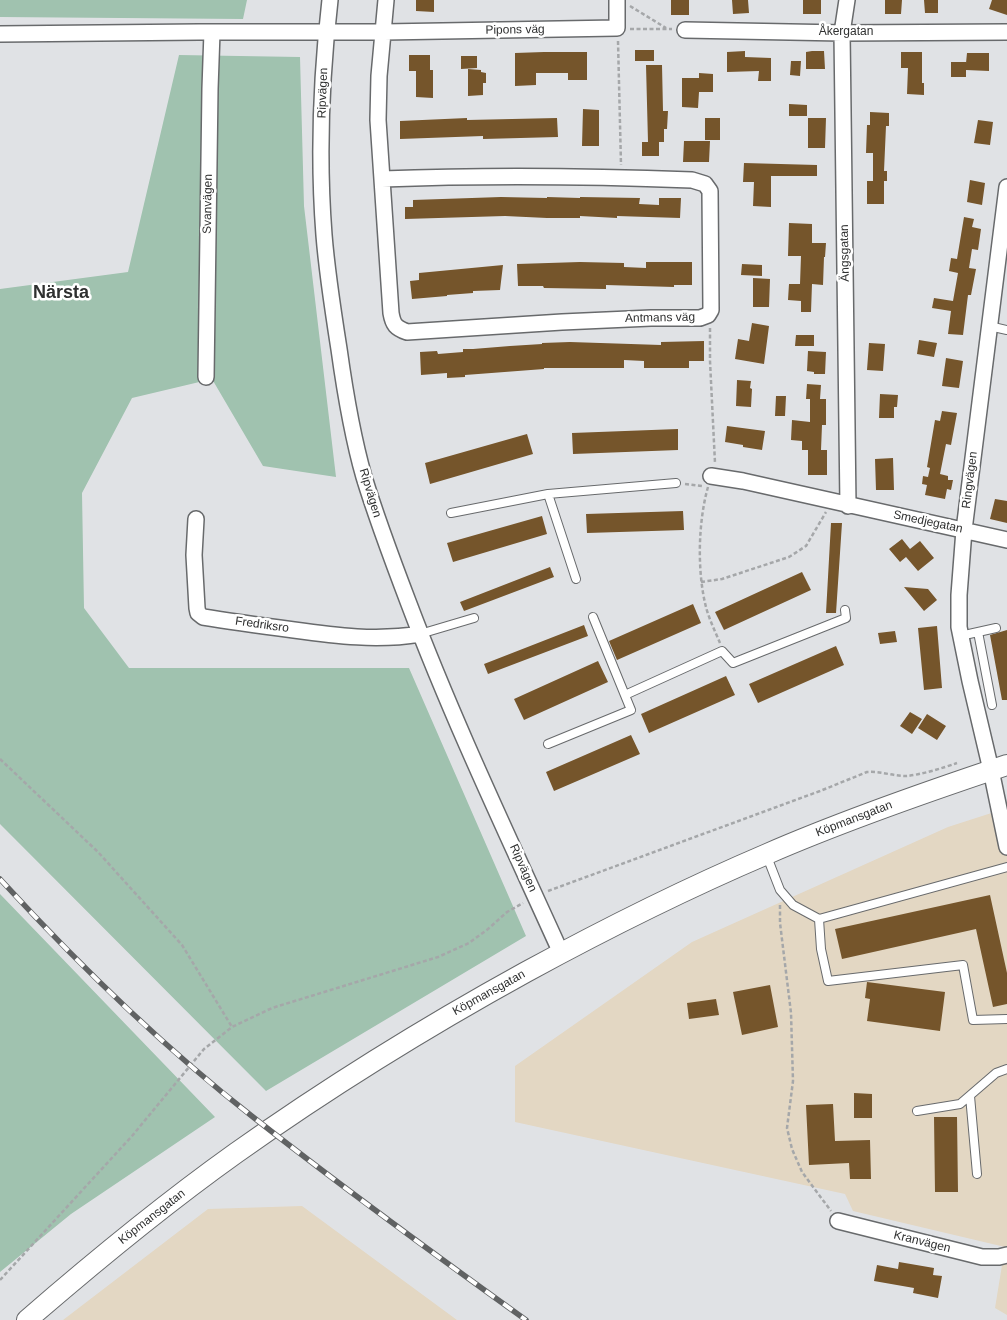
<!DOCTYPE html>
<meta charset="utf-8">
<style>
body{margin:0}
canvas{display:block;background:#e0e2e5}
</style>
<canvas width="1007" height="1320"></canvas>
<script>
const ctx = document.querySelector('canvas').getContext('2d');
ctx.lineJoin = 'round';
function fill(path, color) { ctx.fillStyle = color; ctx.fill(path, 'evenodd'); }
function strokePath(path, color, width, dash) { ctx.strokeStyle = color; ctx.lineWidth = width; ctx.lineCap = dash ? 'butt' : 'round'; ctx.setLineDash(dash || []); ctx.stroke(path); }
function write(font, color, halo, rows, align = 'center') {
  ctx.font = font + ' Arial,sans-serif'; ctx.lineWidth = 5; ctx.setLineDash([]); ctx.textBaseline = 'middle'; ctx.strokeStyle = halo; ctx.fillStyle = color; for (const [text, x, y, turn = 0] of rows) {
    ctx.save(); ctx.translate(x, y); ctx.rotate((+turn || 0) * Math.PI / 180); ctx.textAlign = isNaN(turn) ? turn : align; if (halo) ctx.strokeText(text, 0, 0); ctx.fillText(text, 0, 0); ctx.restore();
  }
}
fill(new Path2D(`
 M1007,808V1315L995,1308L1005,1247L853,1211L845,1194L515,1122V1066L692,942L948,827Z
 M302,1206L457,1320H63L208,1209Z`), '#e3d7c3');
fill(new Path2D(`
 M0,0H247L243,19L0,17Z
 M179,55L300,57L304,206L336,477L263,466L212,379L132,398L82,493L84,608L129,668H409L526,936L266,1091L0,824V289L128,272Z
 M0,894L215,1117L71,1214L0,1272Z`), '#a0c2af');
fill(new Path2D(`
 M416,0H434V12L416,11Z
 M671,0H689V15H671Z
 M732,0H748L749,13L733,14Z
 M803,0H821V14H803Z
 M885,0H902L901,14H885Z
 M924,0H938V13H925Z
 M992,0H1007V15L989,9Z
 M635,50H654V61H635Z
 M745,51V57L771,58V81H758L759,71L727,72V52Z
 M812,51H824L825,69H806V52Z
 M544,52H587V80H568V73H536V85L515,86V53Z
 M901,52H922V83H924V95L907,94L908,68H901Z
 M967,53H989V71L966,70V77H951V62H966V63Z
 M409,55H430V70H433V98L416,97V71H409Z
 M461,56H477V68L461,69Z
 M791,61H801L800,76L790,75Z
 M646,65H662L663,111H668L667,129H664V142H659V156H642V142H648Z
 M468,69L481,70V72L486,73V83H483V95L468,96Z
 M699,73L713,74V92H699L698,108L682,107V78H699Z
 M789,104L807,105V116H789Z
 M583,109L599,110V146H582Z
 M870,112L889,113V126H886L884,171H887V181H884V204H867V181H873V153H866L867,125H870Z
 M467,118V120L557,118L558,137L483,139V136L400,139V121Z
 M705,118H720V140H705Z
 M808,118H826L825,148H808Z
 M978,120L993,122L990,145L974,143Z
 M684,141H710L709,162H683Z
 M744,163L817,165V176H771V207L753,206L754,182H743Z
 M970,180L985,183L982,205L967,202Z
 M501,197L547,198V197L580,198V197L640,198L639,204L659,205V198H681L680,218L617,216V218L580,216V218H547L505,216L405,219V207H413V200Z
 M964,217L974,219L972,227L981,229L978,250L972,249L969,268L976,269L971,295H968L963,335L948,334L951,311L932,308L934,298L953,301L958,273L949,271L951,258L957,259Z
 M789,223L812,224V243H826L825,257H824L823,285L812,284L811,312H801V301L788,300L789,284H800L801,256H788Z
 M580,262L624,263V267L646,268V262H692V285H674V287L606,285V289L544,288L543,286H518L517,264Z
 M742,264L762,265V276L741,275Z
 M503,265L500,290L473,291V293L447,295V296L412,299L410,281L419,280V273Z
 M753,278L770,279L769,307H753Z
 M752,323L769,326L764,364L735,359L738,339L749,341Z
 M796,335H814V346H795Z
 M919,340L937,343L934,357L917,354Z
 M704,341V361H689V368H644V361L624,360V368H544V369L465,375V377L447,378V373L421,375L420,352L437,351L438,354L463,352V349H473L510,346L542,344V343L570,342L661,345V342Z
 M869,343L885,344L883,371L867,370Z
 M808,351L826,352L825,374H814V372L807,371Z
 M946,358L963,361L959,388L942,386Z
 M737,380L751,381L750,388L752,389L751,407L736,406Z
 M807,384L821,385L820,399H826V425H822L821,450H827V475H808V450H802V441L791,440L792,420L810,422V399H806Z
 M880,394L898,395L897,407H894V418H879Z
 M776,396H786L785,416H775Z
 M942,411L957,413L951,445L946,444L940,474L948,476V480H953L951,490L947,489L945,499L925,495L927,485L922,484L923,476L928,477L930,468L927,467L935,420L940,421Z
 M727,426L765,431L762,450L743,447V445L725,442Z
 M678,429V450L573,454L572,433Z
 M527,434L533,454L430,484L425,463Z
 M893,458L894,490H876L875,459Z
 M995,499L1007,501V523L990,519Z
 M683,511L684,530L587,533L586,514Z
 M542,516L547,534L453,562L447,543Z
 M831,523H842L836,613H826Z
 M902,539L910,549L920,541L934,558L918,571L906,557L900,562L889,549Z
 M550,567L554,577L464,611L460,602Z
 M802,572L811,590L724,630L715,612Z
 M904,587L928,589L937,600L924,611Z
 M693,604L701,623L617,660L609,641Z
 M584,625L588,636L488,674L484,664Z
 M937,626L942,688L924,690L918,628Z
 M1007,630V700H1002L990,635Z
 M895,631L897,642L880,644L878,633Z
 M836,646L844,665L758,703L749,684Z
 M598,661L608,682L524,720L514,699Z
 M726,676L735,695L649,733L641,714Z
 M910,712L922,719L912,734L900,726Z
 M927,714L946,726L937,740L918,728Z
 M631,735L640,754L554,791L546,772Z
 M990,895L1007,973V1004L993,1007L976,929L842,959L835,929Z
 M867,982L945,992L940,1031L867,1021L870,999L865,998Z
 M770,985L778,1027L742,1035L733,992Z
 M716,999L719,1015L689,1019L687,1003Z
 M854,1093L872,1094V1118H854Z
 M833,1104L835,1141L870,1140L871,1179H850L849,1163L809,1165L806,1105Z
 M934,1117H957L958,1192H935Z
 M899,1262L934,1268L933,1275L942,1276L938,1298L913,1293L914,1288L874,1281L877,1265L898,1269Z`), '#75552b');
const lane = new Path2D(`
 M989,326L1007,330
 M451,513L548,494
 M576,579L548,494L676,483
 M978,632L992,705
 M420,634L474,618
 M960,636L996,628
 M625,695L722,651L733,663L846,618L845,610
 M548,744L631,710L593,617
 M766,854L780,890L793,905L819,919L1007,867
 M819,919L821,949L828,981L963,965L973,1020L1007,1019
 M970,1096L977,1174
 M917,1111L960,1104L996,1073L1007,1069`);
const street = new Path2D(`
 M330,0C321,78 318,157 324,235C327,273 333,311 339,349C345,392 352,435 364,477C377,520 393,562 409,604C454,723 509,838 561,953
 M847,0L842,33L848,506
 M685,30L842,33L1007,32
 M0,34L199,32H384L617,28V0
 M382,179C486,175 588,176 692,180L705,184L710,191L711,310L708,315L700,318H651L562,322L407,332C396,328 393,325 391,313L378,120L379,76L386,0
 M1007,187L964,530L959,595V627L970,681L991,770L1007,847
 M206,377L210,89L212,32
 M711,476L743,481L1007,540
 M196,519L194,555L197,608L198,613L203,617C234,622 264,626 294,630C336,636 378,641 420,634
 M838,1221L982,1257H999L1007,1255`);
const secondary = new Path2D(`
 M27,1320C94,1262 163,1205 236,1153C329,1087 426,1027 526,972C605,929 685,889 767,854C845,820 926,792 1007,765`);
strokePath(lane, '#686a6c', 10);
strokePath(street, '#686a6c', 18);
strokePath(secondary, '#686a6c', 22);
strokePath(new Path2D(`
 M630,6L666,28
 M630,29H672
 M618,41L621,165
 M710,328V361L715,463
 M685,484L702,486
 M708,487C698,522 697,572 706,607C709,619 715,631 720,643
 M701,582L722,579L789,557L806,546L826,512
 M0,759L98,852L182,945L232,1027
 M548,891L820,791L867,772C880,771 893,776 906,776C920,775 943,768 957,763
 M780,905V923L791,1013L793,1081L787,1128L792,1149L802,1172L831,1211
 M0,1280L132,1136L204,1049L232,1027L272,1008L438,957L469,943L488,929L507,912L523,903`), '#a5a7a9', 2.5, [4, 2.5]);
strokePath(lane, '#fff', 8);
strokePath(street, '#fff', 15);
strokePath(secondary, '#fff', 20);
const rail = new Path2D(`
 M0,879C78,964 162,1046 253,1117C342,1187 434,1254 526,1320`);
strokePath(rail, '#606263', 5.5);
strokePath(rail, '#fff', 4, [11]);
write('12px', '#2f3030', '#fff', [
 ["Pipons väg",515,30,-1],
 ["Åkergatan",846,32],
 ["Ripvägen",323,93,-88],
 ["Svanvägen",208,204,-89],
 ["Ängsgatan",845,253,-91],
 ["Antmans väg",660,318,-1],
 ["Ringvägen",970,480,-83],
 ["Ripvägen",370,493,73],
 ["Smedjegatan",928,522,12],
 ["Fredriksro",262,625,8],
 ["Köpmansgatan",854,819,-21],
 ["Ripvägen",523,868,66],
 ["Köpmansgatan",489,993,-29],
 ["Köpmansgatan",152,1217,-38],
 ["Kranvägen",922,1242,14]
]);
write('bold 18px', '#2f3030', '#fff', [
 ["Närsta",61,293]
]);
</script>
